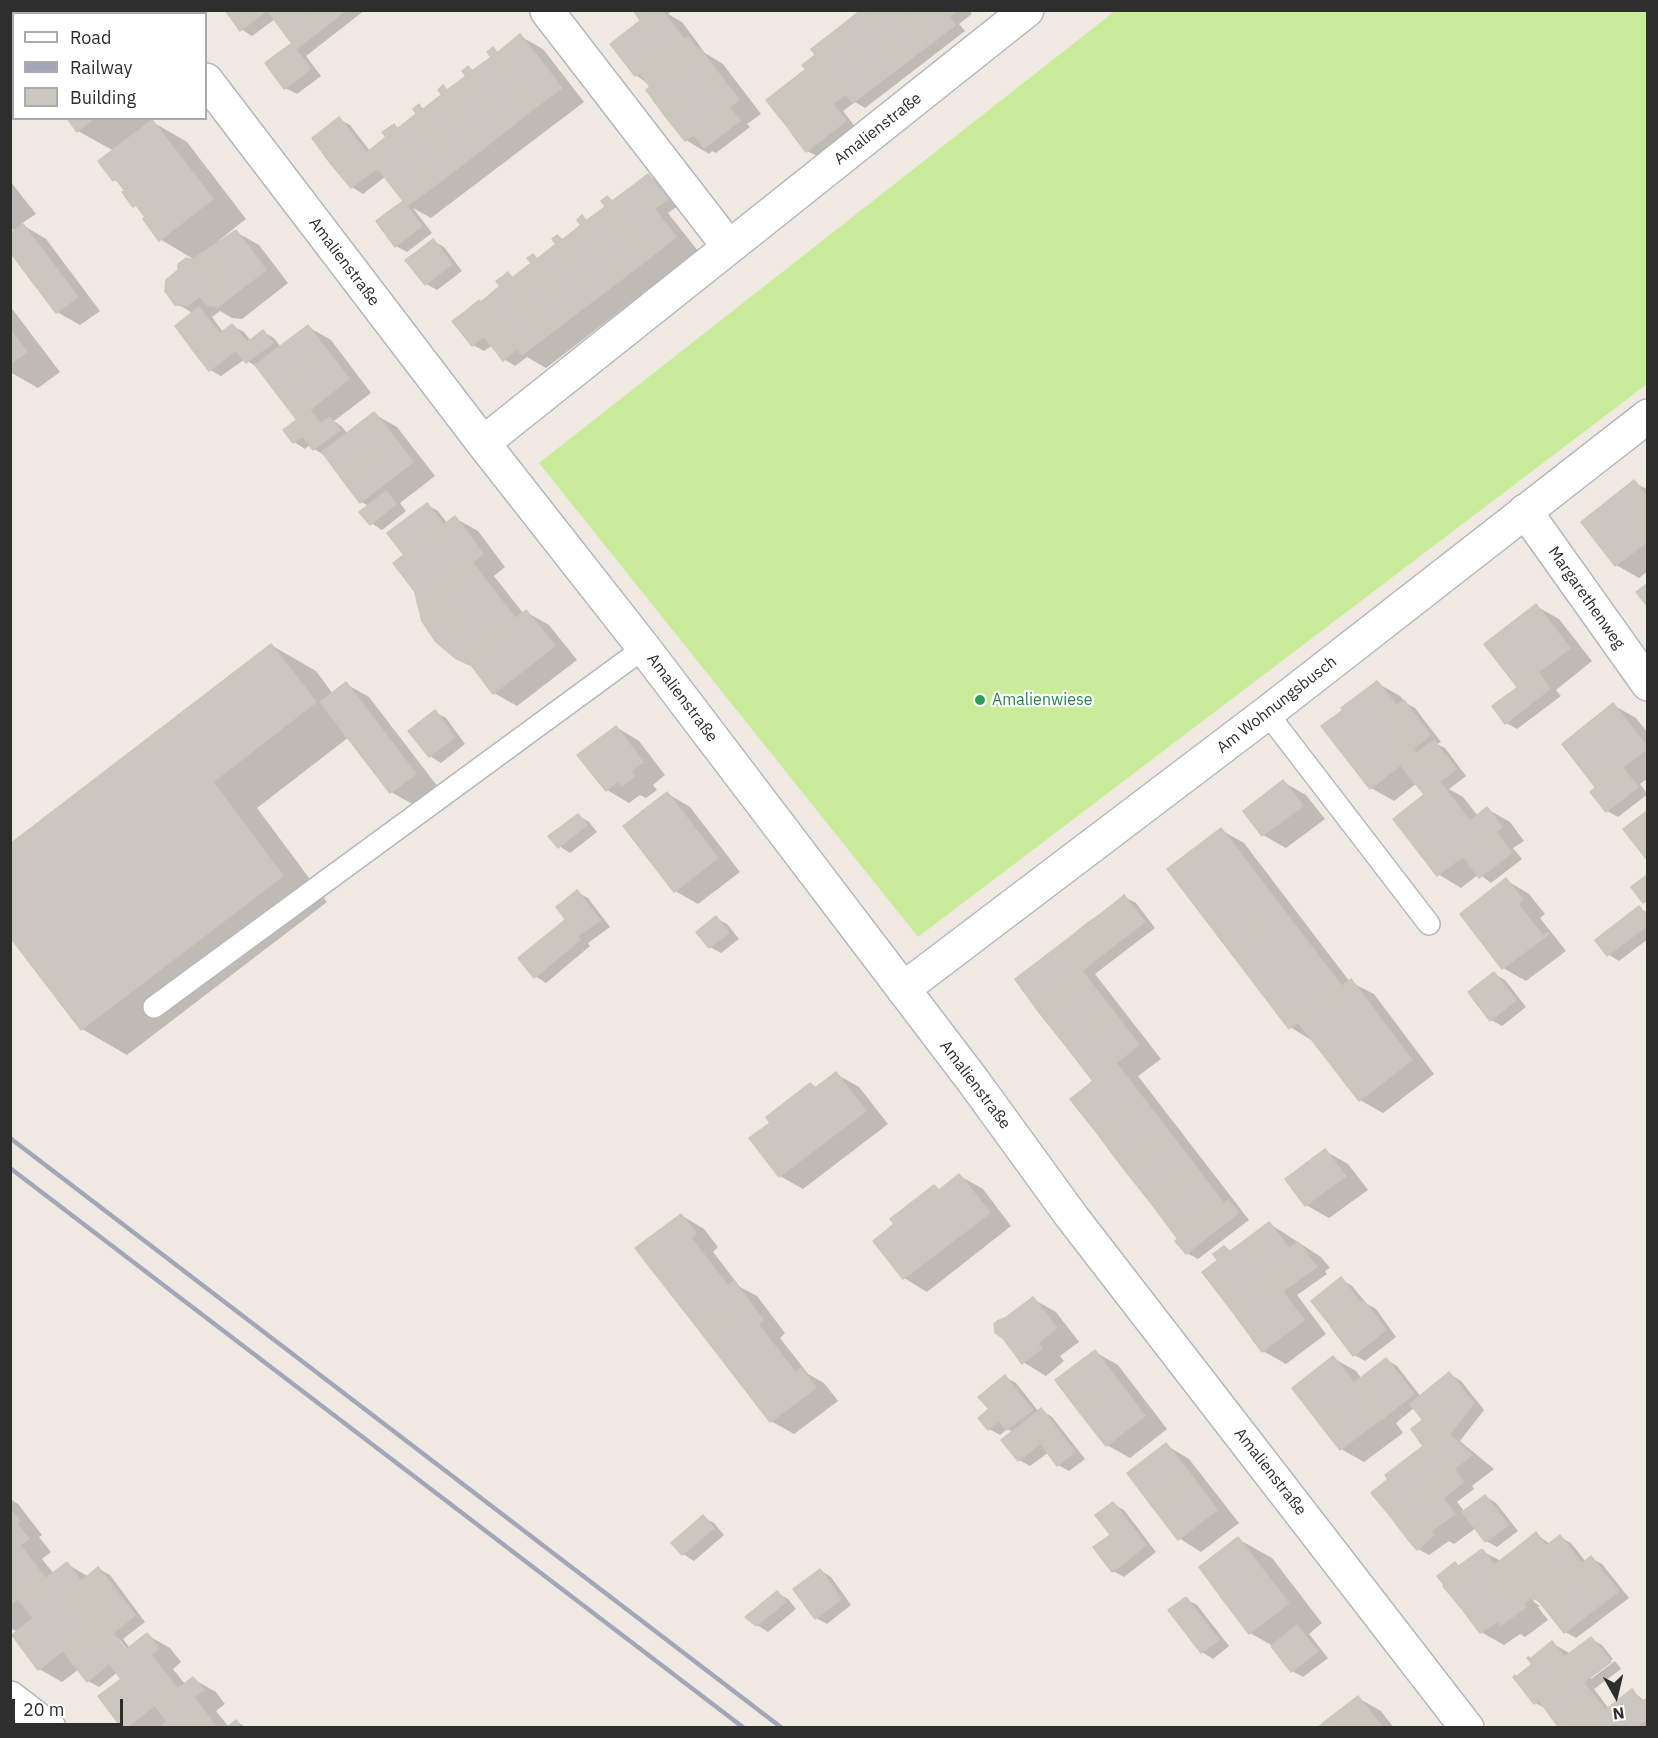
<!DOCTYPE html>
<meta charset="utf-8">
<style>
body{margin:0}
#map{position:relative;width:1658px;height:1738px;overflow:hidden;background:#efe9e1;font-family:"IBM Plex Sans",sans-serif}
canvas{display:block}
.frame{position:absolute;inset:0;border:12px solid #2e2e2e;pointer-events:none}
.legend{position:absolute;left:12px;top:12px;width:195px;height:108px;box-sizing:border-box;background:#fff;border:2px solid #ababab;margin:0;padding:8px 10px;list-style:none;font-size:18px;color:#2e2e2e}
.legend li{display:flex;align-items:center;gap:12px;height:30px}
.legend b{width:30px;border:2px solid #ababab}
.north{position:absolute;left:1586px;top:1666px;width:60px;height:60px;-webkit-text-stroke:4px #fff;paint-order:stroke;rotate:172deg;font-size:16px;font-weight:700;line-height:24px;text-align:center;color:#2e2e2e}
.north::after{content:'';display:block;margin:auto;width:21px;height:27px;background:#2e2e2e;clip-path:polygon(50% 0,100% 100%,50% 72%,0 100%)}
.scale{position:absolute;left:12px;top:1699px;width:111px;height:27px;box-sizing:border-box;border:3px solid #2e2e2e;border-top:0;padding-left:8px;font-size:18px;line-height:21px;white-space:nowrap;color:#2e2e2e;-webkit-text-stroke:4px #fff;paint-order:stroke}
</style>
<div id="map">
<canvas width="1658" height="1738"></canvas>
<div class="frame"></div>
<ul class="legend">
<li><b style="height:8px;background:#fff"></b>Road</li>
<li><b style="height:8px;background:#a3a6b8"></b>Railway</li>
<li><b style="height:16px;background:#cbc7bf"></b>Building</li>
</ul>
<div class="north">N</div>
<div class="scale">20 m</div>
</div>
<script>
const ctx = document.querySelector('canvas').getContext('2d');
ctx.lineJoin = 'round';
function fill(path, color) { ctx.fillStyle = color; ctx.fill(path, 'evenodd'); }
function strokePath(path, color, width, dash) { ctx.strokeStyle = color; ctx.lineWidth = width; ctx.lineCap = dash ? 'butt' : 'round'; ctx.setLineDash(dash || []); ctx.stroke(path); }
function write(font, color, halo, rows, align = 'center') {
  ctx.font = font + ' "IBM Plex Sans",sans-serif'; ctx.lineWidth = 4.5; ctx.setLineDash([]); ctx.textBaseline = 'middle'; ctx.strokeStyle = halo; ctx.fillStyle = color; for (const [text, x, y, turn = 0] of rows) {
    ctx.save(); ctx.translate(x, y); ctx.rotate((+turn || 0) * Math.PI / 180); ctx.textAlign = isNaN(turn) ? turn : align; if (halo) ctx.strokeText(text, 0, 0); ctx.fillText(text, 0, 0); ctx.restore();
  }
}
fill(new Path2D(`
 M1115,11H1647V384L918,937L539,463Z`), '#c9ec9a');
fill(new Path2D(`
 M10,10H87L89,14H14Z
 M226,10H365L306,56L321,76L297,94L285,88L267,64L294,44L275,19L252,36L241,29Z
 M634,10H673L668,14L682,22L705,53L723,64L761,114L747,124L750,127L716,153L712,151L709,154L686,140L648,90L652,87L636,75L612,44L643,21Z
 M864,10H969L972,14L959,24L965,31L865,108L855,102L843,111L856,128L819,157L807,151L808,70L805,65L818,55Z
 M520,36L543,49L584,102L431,218L413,208L432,233L407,252L396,246L403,202L409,206L386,176L363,194L352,187L339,119L350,125L370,151L388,138L394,125L400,129L418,114L419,106L425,110L444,95L443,87L449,91L469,76L468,68L474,71L493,57V49L499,53Z
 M68,118H153L151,121L187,142L246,219L217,242L220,243L236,232L259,245L288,283L242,319L232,318L220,311L212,317L223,332L233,326L244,332L251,341L263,332L274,338L281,347L308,327L331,340L371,393L334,421L341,426L348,434L374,414L397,427L435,476L400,503L406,511L382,530L371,523L369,506L361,502L326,456L314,449L311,444L305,449L294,442L285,430L299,420L258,368L245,359L221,376L210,370L177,326L194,314L176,303L198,262L160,239L141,209L134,205L122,184L114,180V151L78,131Z
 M648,175L659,182L678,206L668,213L698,251L546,368L527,357L515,366L504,359L493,345L484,351L473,345L481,303L502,287L508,274L514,278L533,264V255L539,259L558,245V236L564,240L583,225V217L589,221L608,207V198L614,202Z
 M10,181L36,214L21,224L46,239L100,311L80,325L57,312L16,231L10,228Z
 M433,241L444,247L462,271L437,290L426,284Z
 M10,306L60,372L38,388L10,372Z
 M1634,482L1648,490V571L1639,578L1616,565Z
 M427,505L438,511L447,523L455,518L478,531L505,567L494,576L523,613L526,612L549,625L577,660L517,706L494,693L473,667L456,657L423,620L406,555Z
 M1536,606L1559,619L1592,661L1556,690L1561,696L1517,729L1506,723L1523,692Z
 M271,645L316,671L333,694L346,684L369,697L438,787L414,805L391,792L349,737L257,808L327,902L127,1055L82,1029Z
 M1377,683L1400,696L1406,703L1415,708L1441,742L1437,744L1445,748L1466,776L1449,789L1463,797L1478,816L1487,809L1510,822L1524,841L1513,848L1522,859L1491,883L1479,874L1461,888L1438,874L1427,794L1417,783L1394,801L1371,788Z
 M1613,705L1636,718L1648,733V778L1640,784L1648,794L1618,817L1607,811Z
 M435,712L446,718L465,744L441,763L430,756Z
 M616,727L639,741L665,775L653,785L657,790L646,798L640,795L629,803L607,790Z
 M1283,782L1306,795L1325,819L1286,848L1263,835L1245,811Z
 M668,794L690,807L740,872L698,904L675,891Z
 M578,815L589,822L597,832L570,853L559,846Z
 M1221,830L1244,843L1350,982L1374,994L1434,1074L1383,1113L1360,1100L1313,1041L1290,1027Z
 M1506,880L1529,894L1545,914L1540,918L1566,951L1526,981L1503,968L1462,915Z
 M577,892L588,898L610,927L588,943L590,946L546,983L535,976L520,958L568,920Z
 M1125,897L1136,903L1155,928L1095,974L1161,1059L1138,1076L1249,1220L1198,1259L1187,1253L1181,1238L1178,1237L1095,1081L1017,980L1061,946L1067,950Z
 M1639,908L1648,913V939L1619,961L1608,954Z
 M716,918L727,924L739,939L721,953L710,947Z
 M1494,974L1505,980L1526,1007L1502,1026L1491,1020Z
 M836,1074L859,1087L888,1124L803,1189L780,1176L751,1139L772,1123L811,1084L817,1088Z
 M1325,1151L1348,1164L1368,1190L1329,1218L1306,1205Z
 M960,1176L983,1189L1011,1226L927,1292L904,1278L875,1241L896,1225L935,1187L940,1190Z
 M681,1215L704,1229L718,1247L713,1252L740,1287L757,1296L785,1333L780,1338L808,1374L824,1383L838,1401L794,1434L771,1421L638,1248Z
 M1270,1224L1321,1257L1330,1268L1325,1271L1327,1274L1297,1295L1326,1334L1286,1364L1263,1351L1220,1261L1225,1247L1232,1252Z
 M1341,1279L1352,1286L1367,1304L1376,1309L1396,1337L1365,1361L1354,1355L1313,1301Z
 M1033,1299L1056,1312L1079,1342L1060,1356L1064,1361L1046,1376L1023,1362L1004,1337L1006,1319Z
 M1095,1352L1118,1365L1167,1429L1130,1458L1107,1445Z
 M1333,1358L1356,1371L1362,1379L1386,1359L1397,1366L1421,1397L1450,1374L1461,1381L1484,1410L1460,1441L1494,1469L1472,1486L1474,1489L1457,1502L1465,1512L1485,1496L1496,1503L1518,1531L1497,1547L1486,1541L1476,1528L1454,1544L1449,1541L1429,1555L1418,1549L1425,1446L1413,1430L1425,1420L1415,1407L1396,1423L1403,1433L1364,1462L1341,1449L1294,1388Z
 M1005,1377L1016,1383L1039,1412L1041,1410L1052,1417L1085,1459L1069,1471L1058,1465L1049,1452L1030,1466L1019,1460L1013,1432L1007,1429L1000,1435L989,1429L980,1418L991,1409Z
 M1166,1445L1189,1459L1239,1523L1201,1552L1179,1538Z
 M10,1499L18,1504L42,1535L39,1537L51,1552L42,1559L54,1574L67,1564L89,1577L99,1569L110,1575L145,1622L123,1639L130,1648L147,1635L170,1648L181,1662L173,1669L185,1684L193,1679L216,1692L225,1704L216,1711L229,1727L236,1721L247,1728H124L123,1679L118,1672L99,1687L88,1681L79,1669L62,1682L39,1669L14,1635L18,1632L10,1628ZM116,1639H119L132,1655L129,1656Z
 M1113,1504L1124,1510L1156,1552L1124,1577L1113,1571L1096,1547L1112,1535Z
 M703,1517L714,1523L724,1535L694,1561L683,1554L674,1543Z
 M1536,1534L1550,1544L1560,1537L1571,1543L1586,1562L1591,1558L1602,1564L1629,1598L1576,1638L1565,1632L1549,1608L1532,1598L1534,1602L1540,1606L1538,1607L1548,1620L1525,1637L1520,1634L1504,1645L1481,1632L1439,1576L1455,1564L1461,1567L1482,1551L1501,1561Z
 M1238,1539L1272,1558L1322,1623L1309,1634L1328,1658L1303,1677L1292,1671L1273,1646L1250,1633Z
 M820,1570L831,1577L851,1605L827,1624L816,1618Z
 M777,1593L788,1599L796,1609L768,1632L757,1625Z
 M1186,1599L1197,1605L1229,1646L1213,1659L1202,1652L1170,1611Z
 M1591,1639L1602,1645L1613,1659L1591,1675V1679L1615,1661L1621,1669L1594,1689L1609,1709L1632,1691L1645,1701L1648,1699V1728H1562L1548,1710L1534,1702V1664L1552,1643L1571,1654Z
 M1358,1698L1381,1711L1394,1728H1319Z`), '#0003');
const building = new Path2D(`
 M10,10H69L71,14H14V49L10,45Z
 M225,10H245L253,21L240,31Z
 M245,10H266V11L253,21Z
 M267,10H306L321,30L296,49Z
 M306,10H345V11L321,30Z
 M633,10H654L641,21Z
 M654,10H662L684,39L635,76L610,44Z
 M861,10H863L904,64L879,83L837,29Z
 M863,10H903L929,45L904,64Z
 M903,10H944L955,25L929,45Z
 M944,10H957L949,17Z
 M837,29L879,83L853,103L811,49Z
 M520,34L562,88L532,110L487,52L493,47L497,53Z
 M688,37L698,50L650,87L640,73Z
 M291,44L311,69L298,79L278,53Z
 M700,49L719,74L665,116L646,90Z
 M278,53L298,79L284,89L265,63Z
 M815,55L846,94L833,104L802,65Z
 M491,57L532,110L508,129L462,71L468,66L472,71Z
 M806,69L816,82L777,114L766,100Z
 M719,74L739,100L685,141L665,116Z
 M466,76L508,129L483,149L438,90L443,85L447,90Z
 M816,82L826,95L786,125L777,114Z
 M441,95L483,149L458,168L413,109L419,104L422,110Z
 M826,95L836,108L796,139L786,125Z
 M730,108L740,121L704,148L694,135Z
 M836,108L846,121L806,152L796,139Z
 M416,114L458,168L433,187L388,128L394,124L397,129Z
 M339,117L358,142L345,153L325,128Z
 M67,118H94L77,132Z
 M152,120L213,199L159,241L143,219L145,217L136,205L133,207L122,192L125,191L116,179L113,181L98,161Z
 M325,128L345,153L331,164L312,138Z
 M388,128L433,187L407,206L366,153L386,137L382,132Z
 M358,142L378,168L364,178L345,153Z
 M345,153L364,178L351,188L331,164Z
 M648,174L668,199L654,209L635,184Z
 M635,184L676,237L647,260L601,201L607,196L612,201Z
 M403,201L422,226L409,236L389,211Z
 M606,206L647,260L622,279L577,220L582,215L586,221Z
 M389,211L409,236L395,247L376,221Z
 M23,224L78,297L56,313L10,252V233Z
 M581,225L622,279L597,298L552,239L557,235L562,240Z
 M236,230L266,270L228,299L219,287L222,284L199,255Z
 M433,239L452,264L438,275L419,250Z
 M556,244L597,298L572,317L527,258L533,254L537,259Z
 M419,250L438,275L425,285L405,260Z
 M199,254L222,284L219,287L228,299L218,307L207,305L200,296L187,306L175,305L165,291L166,280L178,270V264L186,258L193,260Z
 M531,263L572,317L547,336L502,277L508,272L512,278Z
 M502,277L547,336L522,355L481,302L500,286L496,281Z
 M479,300L499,325L485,336L466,311Z
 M199,307L219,333L195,353L175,326Z
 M466,311L485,336L472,346L452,321Z
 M232,324L247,342L209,371L195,353Z
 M308,325L327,350L274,390L255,365Z
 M499,325L517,349L503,361L484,336Z
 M10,330L27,352L10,364Z
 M263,330L273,343L246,363L236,351Z
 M327,350L349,379L297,420L274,390Z
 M310,410L320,423L293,443L283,430Z
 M374,412L394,437L341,478L322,452Z
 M330,417L340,430L313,450L303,437Z
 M394,437L413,462L360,503L341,478Z
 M1634,480L1648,498V504L1645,506L1648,509V541L1615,566L1581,522Z
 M386,491L396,504L370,525L359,512Z
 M427,503L444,525L404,555L387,533Z
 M455,516L483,554L422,601L393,563Z
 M472,562L515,618L474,649L431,593Z
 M1648,583V607L1636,592Z
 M415,593L422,601L431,593L474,649L465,657L470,665L455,658L436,642L422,621Z
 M1536,604L1570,648L1518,688L1484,644Z
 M526,610L555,646L493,694L465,657Z
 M271,644L316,702L213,782L283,876L81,1030L10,937V844Z
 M1538,672L1550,689L1505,724L1492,706Z
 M1377,681L1399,708L1388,717L1416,753L1370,789L1321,726L1343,710L1341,708Z
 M346,682L416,774L390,793L320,702Z
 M1404,700L1430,735L1413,749L1388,717L1399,708L1397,705Z
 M1613,703L1648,748L1596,788L1562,744Z
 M435,710L455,737L429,757L408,731Z
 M616,726L643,762L631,771L635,776L622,786L618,781L606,791L577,755Z
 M1434,740L1445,756L1413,781L1401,765Z
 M1446,755L1456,769L1424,794L1413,781Z
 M1622,767L1638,787L1606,812L1590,792Z
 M1283,780L1303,806L1262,836L1243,811Z
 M1440,782L1470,821L1487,807L1502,827L1437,876L1393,819Z
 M667,792L718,858L674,892L623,826Z
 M1648,810V861L1623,829Z
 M578,814L587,825L558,848L548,836Z
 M1221,828L1282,908L1228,949L1167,869Z
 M1495,831L1512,853L1479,878L1463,856Z
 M1648,874V900L1643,903L1631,887Z
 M1506,878L1523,900L1518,904L1543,936L1548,932L1549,934L1502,969L1460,914Z
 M577,890L600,920L578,936L556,907Z
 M1124,895L1145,922L1132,932L1112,905Z
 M1112,905L1132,932L1120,941L1099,915Z
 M1639,906L1648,918V925L1607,956L1595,940Z
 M1282,908L1343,988L1289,1029L1228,949Z
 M1099,915L1120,941L1107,951L1086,924Z
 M716,916L729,933L709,948L696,932Z
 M565,920L580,940L534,978L518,958Z
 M1086,924L1107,951L1094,961L1074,934Z
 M1074,934L1094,961L1082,971L1061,944Z
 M1061,944L1085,975L1038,1011L1015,979Z
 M1494,972L1516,1000L1490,1021L1468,992Z
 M1085,975L1113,1011L1066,1046L1038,1011Z
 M1351,979L1412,1060L1359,1101L1298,1022L1343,988L1342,986Z
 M1113,1011L1139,1045L1093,1081L1066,1046Z
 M1116,1063L1143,1098L1097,1133L1070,1099Z
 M836,1072L866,1111L779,1177L749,1138L770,1123L766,1117L810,1083L815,1088Z
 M1143,1098L1170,1133L1123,1168L1097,1133Z
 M1170,1133L1197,1168L1151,1203L1123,1168Z
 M1325,1149L1346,1176L1305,1206L1285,1179Z
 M1197,1168L1223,1203L1177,1238L1151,1203Z
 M959,1174L990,1213L903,1279L873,1241L894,1224L890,1219L934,1185L939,1190Z
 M1228,1200L1239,1213L1211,1234L1201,1221Z
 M681,1214L696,1233L691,1238L728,1286L734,1281L749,1301L703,1335L635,1248Z
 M1201,1221L1211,1234L1186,1254L1175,1241Z
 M1269,1222L1289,1248L1298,1242L1308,1254L1274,1280L1245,1240Z
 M1245,1240L1274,1280L1232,1311L1202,1272Z
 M1224,1246L1230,1252L1218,1261L1213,1254Z
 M1307,1255L1317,1267L1283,1291L1274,1280Z
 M1341,1277L1361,1303L1331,1326L1311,1301Z
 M1274,1280L1304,1320L1262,1352L1232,1311Z
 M1033,1297L1057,1328L1038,1343L1042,1348L1022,1364L1003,1338L995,1333L994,1324L997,1321L1005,1318Z
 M749,1301L763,1320L758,1324L795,1372L801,1368L816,1388L770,1422L703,1335Z
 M1364,1301L1386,1330L1353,1356L1331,1327Z
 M1095,1350L1120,1383L1080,1413L1055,1380Z
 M1333,1356L1363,1395L1322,1427L1292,1388Z
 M1386,1358L1396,1371L1364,1396L1354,1383Z
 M1396,1371L1414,1394L1382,1419L1364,1396Z
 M1449,1372L1462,1388L1422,1419L1410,1404Z
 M1005,1375L1015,1389L989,1409L978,1397Z
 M1120,1383L1145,1416L1106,1446L1080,1413Z
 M1015,1389L1033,1410L1006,1430L989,1409Z
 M1462,1389L1474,1403L1448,1436L1444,1430L1423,1446L1411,1429Z
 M1363,1395L1381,1419L1340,1450L1322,1427Z
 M1041,1408L1058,1430L1041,1444L1024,1422Z
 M989,1409L998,1421L988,1430L978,1418Z
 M1024,1422L1040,1444L1018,1461L1001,1440Z
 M1058,1430L1075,1452L1057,1466L1041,1444Z
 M1444,1430L1472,1455L1433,1485L1410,1456Z
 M1166,1443L1192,1476L1151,1505L1127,1473Z
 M1410,1456L1433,1485L1391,1517L1371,1493L1388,1479L1385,1475Z
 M1454,1469L1464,1482L1443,1498L1433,1485Z
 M1192,1476L1217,1510L1178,1540L1151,1505Z
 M1433,1485L1455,1514L1430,1532L1427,1528L1409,1541L1391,1517Z
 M1485,1495L1496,1509L1474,1527L1462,1512Z
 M1113,1502L1130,1524L1112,1537L1095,1515Z
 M10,1509L20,1521L10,1529Z
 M1496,1509L1508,1525L1485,1542L1474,1527Z
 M703,1515L714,1528L682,1555L671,1543Z
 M17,1524L29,1539L20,1545L45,1578L10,1605V1529Z
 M1130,1524L1146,1545L1129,1559L1112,1537Z
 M1427,1528L1434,1535L1417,1550L1409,1541Z
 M1536,1532L1546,1546L1525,1562L1515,1549Z
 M1110,1535L1129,1559L1112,1572L1093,1547Z
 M1560,1535L1570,1548L1535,1575L1525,1562Z
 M1238,1537L1263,1570L1224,1601L1199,1567Z
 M1570,1548L1582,1564L1538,1600L1530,1598L1524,1603L1514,1591Z
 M1482,1549L1504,1578L1462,1609L1443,1586L1461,1572L1457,1567Z
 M1515,1549L1525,1562L1504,1578L1494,1565Z
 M1591,1556L1605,1574L1550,1615L1537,1599Z
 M67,1562L83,1584L71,1594L93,1623L100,1617L102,1620L38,1670L12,1635L33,1618L18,1599Z
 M1455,1562L1461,1572L1444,1585L1437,1576Z
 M1525,1562L1535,1575L1514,1591L1504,1578Z
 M98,1567L135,1615L121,1627L84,1579Z
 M820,1569L841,1599L815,1619L793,1589Z
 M1263,1570L1289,1603L1249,1634L1224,1601Z
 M1605,1574L1619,1591L1564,1633L1550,1615Z
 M1504,1578L1526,1607L1501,1625L1498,1621L1480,1633L1462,1609Z
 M84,1579L121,1627L113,1633L100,1617L93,1623L71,1594L83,1584L81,1581Z
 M777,1591L786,1602L756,1626L745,1617Z
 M1186,1597L1202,1618L1185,1632L1168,1610Z
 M1202,1618L1219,1640L1201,1653L1185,1632Z
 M102,1620L113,1633L73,1664L63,1650Z
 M1297,1625L1307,1638L1281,1659L1271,1646Z
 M113,1633L126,1650L87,1682L73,1664Z
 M147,1633L159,1648L151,1655L177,1688L126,1728H122L98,1696L121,1679L109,1663Z
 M1591,1637L1601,1649L1574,1670L1564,1657Z
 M1307,1638L1318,1651L1291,1672L1281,1659Z
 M1552,1641L1574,1670L1534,1704L1513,1677L1515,1675L1516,1677L1532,1664L1527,1658L1529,1657L1530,1659Z
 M1601,1649L1611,1662L1584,1682L1574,1670Z
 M1574,1670L1594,1696L1557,1725L1538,1699Z
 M193,1677L204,1690L194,1697L217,1728H159L167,1721L155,1706Z
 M1632,1689L1641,1702L1615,1722L1605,1710Z
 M1358,1696L1383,1728H1335L1328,1719Z
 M1594,1696L1615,1722L1608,1728H1560L1557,1725Z
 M1648,1698V1710L1641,1702Z
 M1641,1702L1648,1710V1718L1635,1728H1619L1615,1722Z
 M1328,1719L1335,1728H1317Z
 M236,1720L242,1728H226Z`);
fill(building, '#cbc7bf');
strokePath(building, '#cbc5ba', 1.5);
const service = new Path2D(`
 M1267,713L1429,924
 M154,1007L644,648`);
const minor = new Path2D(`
 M152,10L155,14
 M547,11L729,247
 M206,80L483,443L644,648L974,1082L1072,1217L1467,1728
 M483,443L1027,10
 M1525,511L1648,684
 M903,989L1267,713L1648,416
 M10,1698L49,1728`);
strokePath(service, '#b4b7c1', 24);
strokePath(minor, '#b4b7c1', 36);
strokePath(service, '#fff', 21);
strokePath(minor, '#fff', 33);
strokePath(new Path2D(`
 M10,1138L782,1728
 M10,1168L744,1728`), '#a3a6b8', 4.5);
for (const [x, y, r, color] of [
 [980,700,6,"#2e9e5b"]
]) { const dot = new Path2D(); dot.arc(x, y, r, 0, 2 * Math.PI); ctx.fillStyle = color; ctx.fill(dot); strokePath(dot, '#fff', 2); }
write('16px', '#2e2e2e', '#fff', [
 ["Amalienstraße",878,129,-38],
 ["Amalienstraße",344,262,53],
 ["Margarethenweg",1586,598,55],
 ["Amalienstraße",682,698,53],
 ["Am Wohnungsbusch",1277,705,-38],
 ["Amalienstraße",975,1085,53],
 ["Amalienstraße",1270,1472,52]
]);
write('16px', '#27864d', '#fff', [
 ["Amalienwiese",992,700]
], 'left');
</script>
